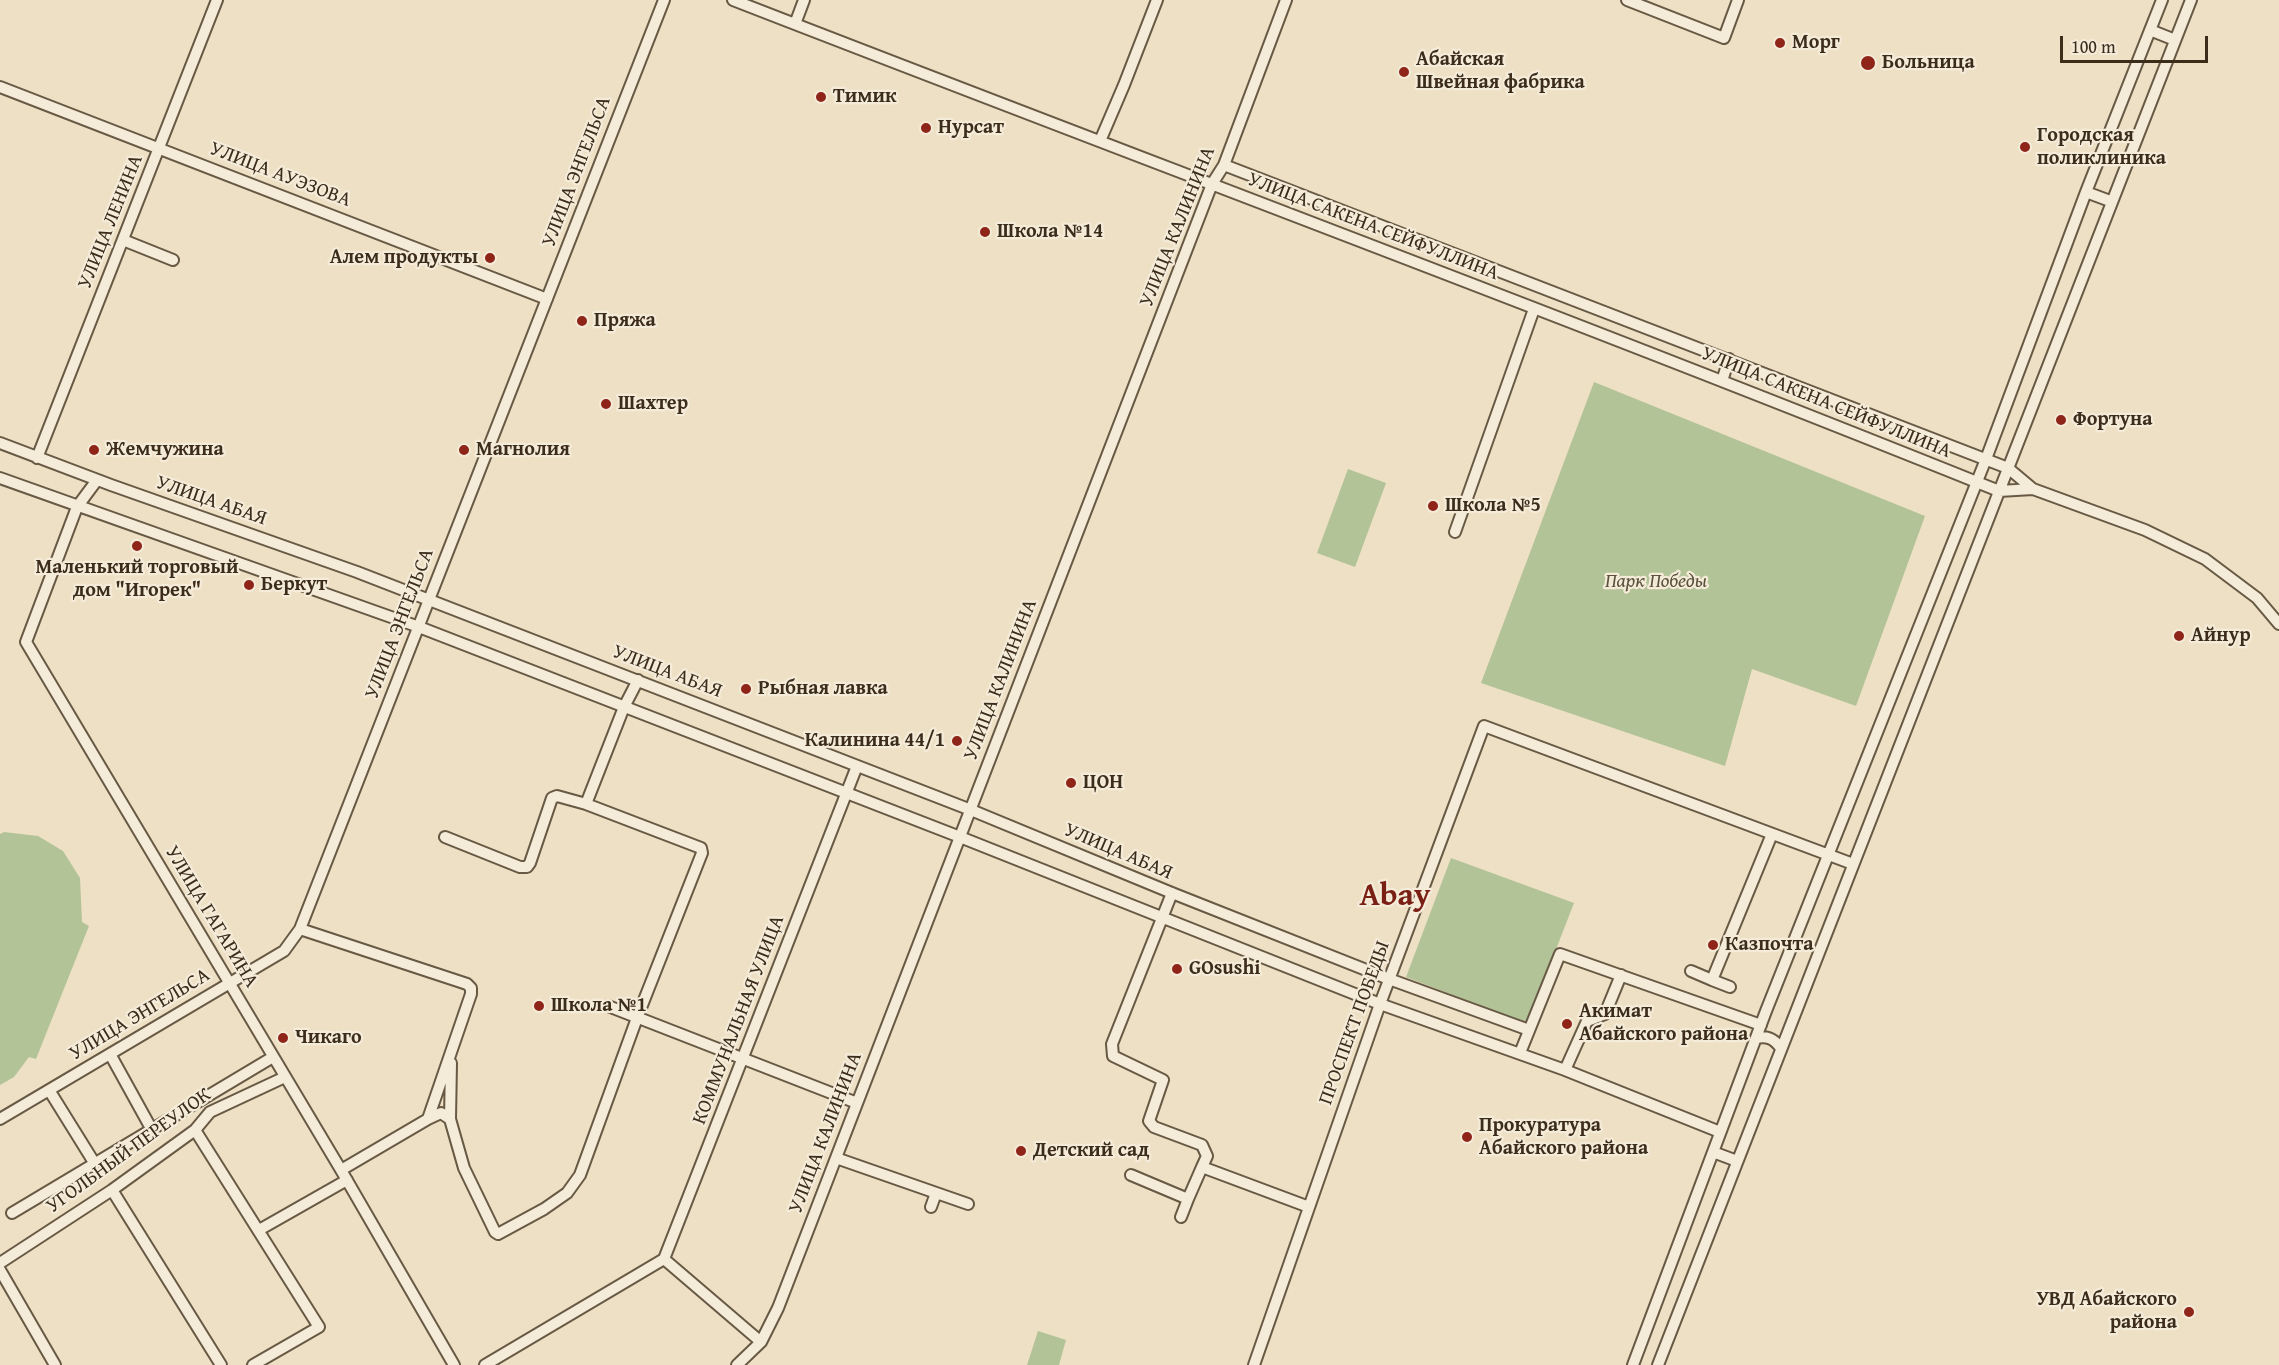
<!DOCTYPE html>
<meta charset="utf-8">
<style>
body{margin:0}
#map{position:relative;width:2279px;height:1365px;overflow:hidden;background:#eee0c4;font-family:"Gentium Book Plus",serif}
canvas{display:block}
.scale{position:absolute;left:2060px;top:36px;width:148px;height:27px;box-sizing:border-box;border:3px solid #3c2c1a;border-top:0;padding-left:8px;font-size:18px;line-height:21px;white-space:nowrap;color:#3c2c1a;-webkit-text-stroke:4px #f4ebd9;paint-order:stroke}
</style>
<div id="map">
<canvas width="2279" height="1365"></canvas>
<div class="scale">100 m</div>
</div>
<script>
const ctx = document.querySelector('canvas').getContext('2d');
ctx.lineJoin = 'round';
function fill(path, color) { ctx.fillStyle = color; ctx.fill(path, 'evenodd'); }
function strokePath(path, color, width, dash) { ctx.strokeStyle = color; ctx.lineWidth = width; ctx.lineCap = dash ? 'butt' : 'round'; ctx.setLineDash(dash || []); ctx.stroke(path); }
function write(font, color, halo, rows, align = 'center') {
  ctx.font = font + ' "Gentium Book Plus",serif'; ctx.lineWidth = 4.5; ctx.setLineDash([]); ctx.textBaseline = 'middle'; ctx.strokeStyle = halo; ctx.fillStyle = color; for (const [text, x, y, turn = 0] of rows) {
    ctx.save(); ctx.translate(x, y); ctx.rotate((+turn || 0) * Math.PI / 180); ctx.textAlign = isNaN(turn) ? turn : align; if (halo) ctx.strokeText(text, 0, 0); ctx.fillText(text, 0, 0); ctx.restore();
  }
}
fill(new Path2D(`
 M1594,382L1925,516L1856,706L1752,669L1725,766L1481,683Z
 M1348,469L1386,483L1355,567L1317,553Z
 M4,832L38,836L63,851L80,878L82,922L89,926L36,1059L29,1057L14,1077L0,1085V834Z
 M1451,858L1574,903L1527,1024L1406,977Z
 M1038,1331L1066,1340L1059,1365H1027Z`), '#b3c398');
const minor = new Path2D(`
 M733,0C1155,164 1579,322 1999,491L2033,489
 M1627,0L1724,38L1738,0
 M795,24L804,0
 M2150,30L2175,40
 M0,87L547,299
 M1100,141L1124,85L1157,0
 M1224,165L2008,468L2033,489L2145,530L2205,559L2257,598L2279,624
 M2086,192L2110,201
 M123,240L173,260
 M1722,381L1729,359
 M0,443L111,485L357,572L971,810L1172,893L1389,979L1529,1030
 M37,458L217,0
 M0,478L419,627L960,837L1380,1004L1565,1070L1587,1021L1605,1014L1621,975
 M97,480L77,507L26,642L341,1170L454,1365
 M1455,532L1534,309
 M445,837L520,867H527L530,863L552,798L557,796L586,804
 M1172,893L1112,1044L1113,1056L1163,1080L1149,1121L1154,1127L1202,1145L1207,1156L1202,1167L1309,1207
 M300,929L467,984L471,988V994L428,1119L341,1170
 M1691,971L1712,980L1772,834
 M1712,980L1730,987
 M608,1006L857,1103
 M1756,1038C1767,1036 1773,1038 1780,1047
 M1520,1053L1560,954L1761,1025
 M110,1054L152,1130
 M1565,1070L1720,1132
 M49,1090L95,1164
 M0,1119L284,951L300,929L664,0
 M428,1119L441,1113L450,1119L464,1168L495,1232L498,1234L544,1209L567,1193L580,1175L637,1018L702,853L701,848L586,804L624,707L638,680
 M450,1119L451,1063
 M195,1130L319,1327L253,1365
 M1713,1152L1737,1161
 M836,1158L968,1204
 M1131,1175L1188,1199L1202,1167
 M112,1190L221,1365
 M931,1207L936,1193
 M12,1213L273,1057
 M1181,1217L1188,1199
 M259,1230L347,1180
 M664,1259L761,1342
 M0,1263L112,1190L195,1130L210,1112L285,1077
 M0,1270L55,1365
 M485,1365L664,1259L857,766
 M737,1365L761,1342L778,1308L1212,184L1224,165L1286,0
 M1254,1365L1380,1004L1484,726L1853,864
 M1633,1365L1766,1011L1986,459L2086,192L2162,0
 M1658,1365C1773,1065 1891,766 2009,466C2070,311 2129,155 2191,0`);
strokePath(minor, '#685944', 14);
strokePath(minor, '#f4ebd9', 10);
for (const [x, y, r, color] of [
 [1780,43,6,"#8f2418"],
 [1868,63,8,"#8f2418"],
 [1404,72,6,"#8f2418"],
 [821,97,6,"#8f2418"],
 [926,128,6,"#8f2418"],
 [2025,147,6,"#8f2418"],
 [985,232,6,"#8f2418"],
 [490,258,6,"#8f2418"],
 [582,321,6,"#8f2418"],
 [606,404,6,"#8f2418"],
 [2061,420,6,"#8f2418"],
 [94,450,6,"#8f2418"],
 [464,450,6,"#8f2418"],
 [1433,506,6,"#8f2418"],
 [137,546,6,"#8f2418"],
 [249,585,6,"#8f2418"],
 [2179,636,6,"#8f2418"],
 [746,689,6,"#8f2418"],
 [957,741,6,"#8f2418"],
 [1071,783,6,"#8f2418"],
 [1713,945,6,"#8f2418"],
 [1177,969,6,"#8f2418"],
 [539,1006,6,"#8f2418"],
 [1567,1024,6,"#8f2418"],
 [283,1038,6,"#8f2418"],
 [1467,1137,6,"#8f2418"],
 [1021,1151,6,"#8f2418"],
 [2189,1312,6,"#8f2418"]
]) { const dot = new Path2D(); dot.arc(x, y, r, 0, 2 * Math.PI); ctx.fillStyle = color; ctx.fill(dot); strokePath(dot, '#f4ebd9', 2); }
write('bold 20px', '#3c2c1a', '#f4ebd9', [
 ["Морг",1792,43],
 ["Абайская",1416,60],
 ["Швейная фабрика",1416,83],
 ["Больница",1882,63],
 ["Тимик",833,97],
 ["Нурсат",938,128],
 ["Городская",2037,136],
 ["поликлиника",2037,159],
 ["Школа №14",997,232],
 ["Алем продукты",478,258,"right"],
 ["Пряжа",594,321],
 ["Шахтер",618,404],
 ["Фортуна",2073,420],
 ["Жемчужина",106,450],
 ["Магнолия",476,450],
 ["Школа №5",1445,506],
 ["Маленький торговый",137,568,"center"],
 ["дом \"Игорек\"",137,591,"center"],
 ["Беркут",261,585],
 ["Айнур",2191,636],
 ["Рыбная лавка",758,689],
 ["Калинина 44/1",945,741,"right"],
 ["ЦОН",1083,783],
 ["Казпочта",1725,945],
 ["GOsushi",1189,969],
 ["Школа №1",551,1006],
 ["Акимат",1579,1012],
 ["Абайского района",1579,1035],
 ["Чикаго",295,1038],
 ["Прокуратура",1479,1126],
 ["Абайского района",1479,1149],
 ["Детский сад",1033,1151],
 ["УВД Абайского",2177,1300,"right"],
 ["района",2177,1323,"right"]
], 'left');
write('20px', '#3c2c1a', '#f4ebd9', [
 ["УЛИЦА ЭНГЕЛЬСА",577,172,-69],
 ["УЛИЦА АУЭЗОВА",280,175,21],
 ["УЛИЦА ЛЕНИНА",111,222,-68],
 ["УЛИЦА КАЛИНИНА",1178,227,-68],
 ["УЛИЦА САКЕНА СЕЙФУЛЛИНА",1373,227,21],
 ["УЛИЦА САКЕНА СЕЙФУЛЛИНА",1826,403,22],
 ["УЛИЦА АБАЯ",211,501,19],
 ["УЛИЦА ЭНГЕЛЬСА",400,624,-69],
 ["УЛИЦА АБАЯ",667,672,21],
 ["УЛИЦА КАЛИНИНА",1001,680,-69],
 ["УЛИЦА АБАЯ",1118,852,23],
 ["УЛИЦА ГАГАРИНА",211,917,59],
 ["УЛИЦА ЭНГЕЛЬСА",140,1015,-31],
 ["КОММУНАЛЬНАЯ УЛИЦА",739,1020,-69],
 ["ПРОСПЕКТ ПОБЕДЫ",1355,1023,-70],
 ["УЛИЦА КАЛИНИНА",826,1133,-69],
 ["УГОЛЬНЫЙ ПЕРЕУЛОК",129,1151,-36]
]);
write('italic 20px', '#5a523a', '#f4ebd9', [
 ["Парк Победы",1656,582]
]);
write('bold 32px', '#7a1f14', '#f4ebd9', [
 ["Abay",1395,897]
]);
</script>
